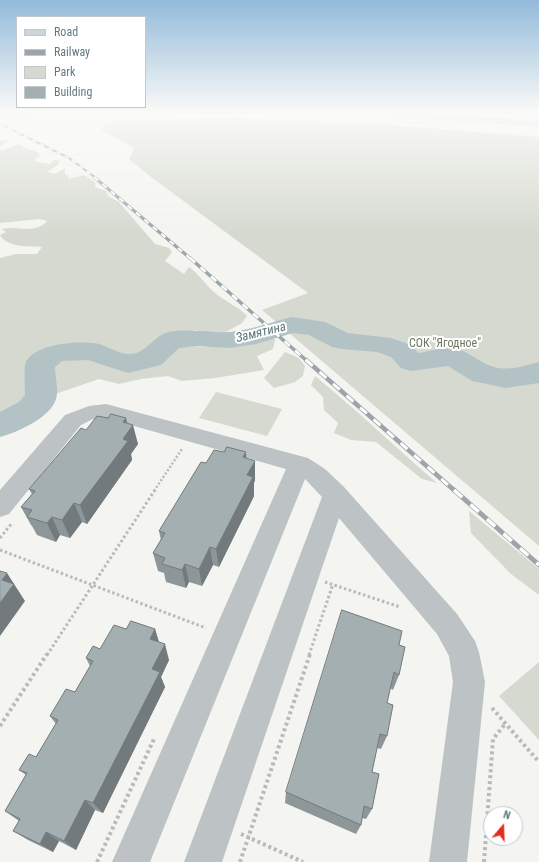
<!DOCTYPE html>
<meta charset="utf-8">
<style>
body{margin:0}
#map{position:relative;width:539px;height:862px;overflow:hidden;background:#f4f4f0;font-family:"Roboto Condensed",sans-serif}
canvas{display:block}
.legend{position:absolute;left:16px;top:16px;width:130px;height:92px;box-sizing:border-box;background:#fff;border:1px solid #c1c9cd;margin:0;padding:5px 7px;list-style:none;font-size:12px;color:#637982}
.legend li{display:flex;align-items:center;gap:8px;height:20px}
.legend b{width:20px;border:1px solid #c1c9cd}
.north{position:absolute;left:483px;top:806px;width:40px;height:40px;box-sizing:border-box;background:#fff;border:1px solid #c1c9cd;border-radius:50%;rotate:19deg;font-size:11px;font-weight:700;line-height:16px;text-align:center;color:#637982}
.north::after{content:'';display:block;margin:auto;width:14px;height:18px;background:#e42d21;clip-path:polygon(50% 0,100% 100%,50% 72%,0 100%)}
</style>
<div id="map">
<canvas width="539" height="862"></canvas>
<ul class="legend">
<li><b style="height:5px;background:#ced5d8"></b>Road</li>
<li><b style="height:5px;background:#9ca5a9"></b>Railway</li>
<li><b style="height:11px;background:#d5d9cf"></b>Park</li>
<li><b style="height:11px;background:#a4afb2"></b>Building</li>
</ul>
<div class="north">N</div>
</div>
<script>
const ctx = document.querySelector('canvas').getContext('2d');
ctx.lineJoin = 'round';
function fill(path, color) { ctx.fillStyle = color; ctx.fill(path, 'evenodd'); }
function strokePath(path, color, width, dash) { ctx.strokeStyle = color; ctx.lineWidth = width; ctx.lineCap = dash ? 'butt' : 'round'; ctx.setLineDash(dash || []); ctx.stroke(path); }
function write(font, color, halo, rows, align = 'center') {
  ctx.font = font + ' "Roboto Condensed",sans-serif'; ctx.lineWidth = 4; ctx.setLineDash([]); ctx.textBaseline = 'middle'; ctx.strokeStyle = halo; ctx.fillStyle = color; for (const [text, x, y, turn = 0] of rows) {
    ctx.save(); ctx.translate(x, y); ctx.rotate((+turn || 0) * Math.PI / 180); ctx.textAlign = isNaN(turn) ? turn : align; if (halo) ctx.strokeText(text, 0, 0); ctx.fillText(text, 0, 0); ctx.restore();
  }
}
fill(new Path2D(`
 M237,118L391,125L539,137V546L262,310L308,293L151,177L129,159L134,148L100,129L113,120Z
 M0,140H9L0,147L1,151L19,144L27,149L37,151L40,156L34,160L38,162L50,164L54,160H60L58,165L47,172L55,174L65,168V174L69,176L68,179L84,175L96,183L95,187L106,191L108,196L119,202L155,244L169,248L172,252L165,261L184,274L189,267C199,274 205,284 214,292C224,301 238,306 247,316L242,323L226,332L209,333L195,330L183,335C196,357 220,344 235,333L256,340L254,330L267,331L275,340L273,349L257,356L264,370L215,378L182,381L168,376L141,379L119,384L99,379L32,402L0,419V258L16,254H37L42,247C30,246 7,248 0,235L6,232L2,229C17,225 35,235 47,221L40,219L0,223Z
 M285,352L299,358L305,366L303,376L295,382L274,388L264,378Z
 M315,376C357,410 396,448 437,483L422,479L376,442L351,440L334,433L338,423L324,410L323,397L311,385Z
 M216,392L282,409L267,436L199,418Z
 M469,511L539,569V595L511,574L471,533Z
 M539,662V740L499,696Z`), '#d5d9cf');
fill(new Path2D(`
 M292,317L325,322L348,333L391,338L411,345L418,353C429,352 442,347 452,348C468,350 478,362 491,366C508,372 523,366 539,362V383L506,388L482,383L472,381L448,366L411,371L401,368L391,357L377,352L342,349L332,347L309,335L293,333L256,344L229,348L195,346L179,348L161,365L128,373L88,360L62,361L55,367C55,376 59,391 56,399C50,418 18,432 0,437V412L19,402L25,395C25,386 24,374 25,365C30,343 82,340 99,344C109,347 121,355 131,354C147,353 154,335 169,332C190,328 210,333 230,332C251,330 271,322 292,317Z`), '#b3c3c5');
strokePath(new Path2D(`
 M154,491L182,449`), '#b7bbbc', 2.5, [2, 2]);
strokePath(new Path2D(`
 M0,538L12,523
 M0,550L206,628
 M325,582L400,607
 M47,655L155,490
 M309,655L333,584`), '#b7bbbc', 3, [2.5, 2.5]);
strokePath(new Path2D(`
 M492,708L539,762
 M0,726L47,654
 M241,834L303,862
 M97,862L154,739
 M240,862L310,654
 M484,862L493,739L506,723`), '#b7bbbc', 4, [3, 3]);
fill(new Path2D(`
 M106,404L308,458L325,469L344,487L457,614L475,641L479,652L485,682L467,862H429L453,682L449,656L437,634L339,518L222,862H184L322,497L305,479L150,862H112L286,469L106,418L93,419L81,425L9,514L0,517V490L65,415L89,406Z`), '#bdc2c5');
fill(new Path2D(`
 M0,113H42L37,116L0,118Z
 M386,113H429L539,121V127L391,116Z`), '#ced5d8');
const railFar4 = new Path2D(`
 M0,124L69,158L96,178`);
const railFar3 = new Path2D(`
 M94,177L191,259`);
const railFar2 = new Path2D(`
 M190,258L307,361`);
const railFar1 = new Path2D(`
 M306,360L455,491`);
const rail = new Path2D(`
 M454,490L539,565`);
strokePath(railFar4, '#9ca5a9', 2);
strokePath(railFar3, '#9ca5a9', 3);
strokePath(railFar2, '#9ca5a9', 3.5);
strokePath(railFar1, '#9ca5a9', 4.5);
strokePath(rail, '#9ca5a9', 5);
strokePath(railFar4, '#fff', 1.5, [4.5]);
strokePath(railFar3, '#fff', 2, [5.5]);
strokePath(railFar2, '#fff', 2.5, [7]);
strokePath(railFar1, '#fff', 3, [9]);
strokePath(rail, '#fff', 3.5, [11]);
fill(new Path2D(`
 M128,424L138,444L131,454L132,460L87,524L82,522L70,538L60,535L56,542L37,535L32,526L31,525L21,507L32,494L29,489L86,430Z
 M224,452H246V458L255,461V480L254,483V496L219,567L213,565L202,586L189,582L186,588L166,582L164,573L158,571L153,553L161,540L159,531L206,463Z
 M126,629H155L159,642L169,660L161,677L165,687L103,813L95,810L76,850L59,841L53,852L28,840L13,831L19,821L5,811L26,775L19,770L36,757L56,724L50,716L75,692L90,666L86,658L100,649Z
 M399,645V675L393,690L390,688L387,703V736L381,749L377,748L372,772V809L366,819L362,818L361,825L356,834L285,803L286,792Z`), '#8d9699');
fill(new Path2D(`
 M126,418L129,430L133,425L138,444L131,454L132,460L87,524L80,505L123,439V422Z
 M246,452L247,471L243,457Z
 M255,461V480L254,483V496L219,567L216,549L247,475Z
 M74,503L82,522L70,538L62,520Z
 M52,517L60,535L56,542L47,523Z
 M210,547L213,565L202,586L199,569Z
 M185,564L189,582L186,588L182,570Z
 M7,573L25,601L0,636V603L2,580Z
 M155,629L160,646L150,639Z
 M165,644L169,660L161,677L165,687L103,813L93,803L152,669Z
 M85,800L95,810L76,850L64,841Z
 M46,832L59,841L53,852L40,844Z`), '#737a7d');
const building = new Path2D(`
 M111,414L126,418L123,422L133,425L123,439L128,441L80,505L74,503L62,520L52,517L47,523L27,517L32,510L21,507L35,491L29,489L81,428L86,430L97,416L108,418Z
 M227,447L246,452L243,457L255,461L247,475L253,477L216,549L210,547L199,569L185,564L182,570L162,564L165,558L153,553L165,533L159,531L201,462L206,463L214,450L224,452Z
 M0,571L7,573L2,580L14,584L0,603Z
 M342,610L402,631L399,645L405,647L399,675L394,672L387,703L393,705L387,736L380,734L372,772L379,774L372,809L364,806L361,825L286,792Z
 M131,621L155,629L150,639L165,644L152,669L160,672L93,803L85,800L64,841L46,832L40,844L13,831L20,819L5,811L27,773L19,770L29,754L36,757L58,720L50,716L66,689L75,692L93,661L86,658L93,646L100,649L114,625L126,629Z`);
fill(building, '#a4afb2');
strokePath(building, '#737a7d', 1);
const sky = ctx.createLinearGradient(0, 0, 0, 234);
sky.addColorStop(0, '#93bada');
sky.addColorStop(0.48, '#fafaf8');
sky.addColorStop(1, '#fafaf800');
ctx.fillStyle = sky;
ctx.fillRect(0, 0, 539, 234);
write('12px', '#6a7962', '#fff', [
 ["СОК \"Ягодное\"",445,344]
]);
write('italic 13px', '#5a7678', '#fff', [
 ["Замятина",261,333,-14]
]);
</script>
